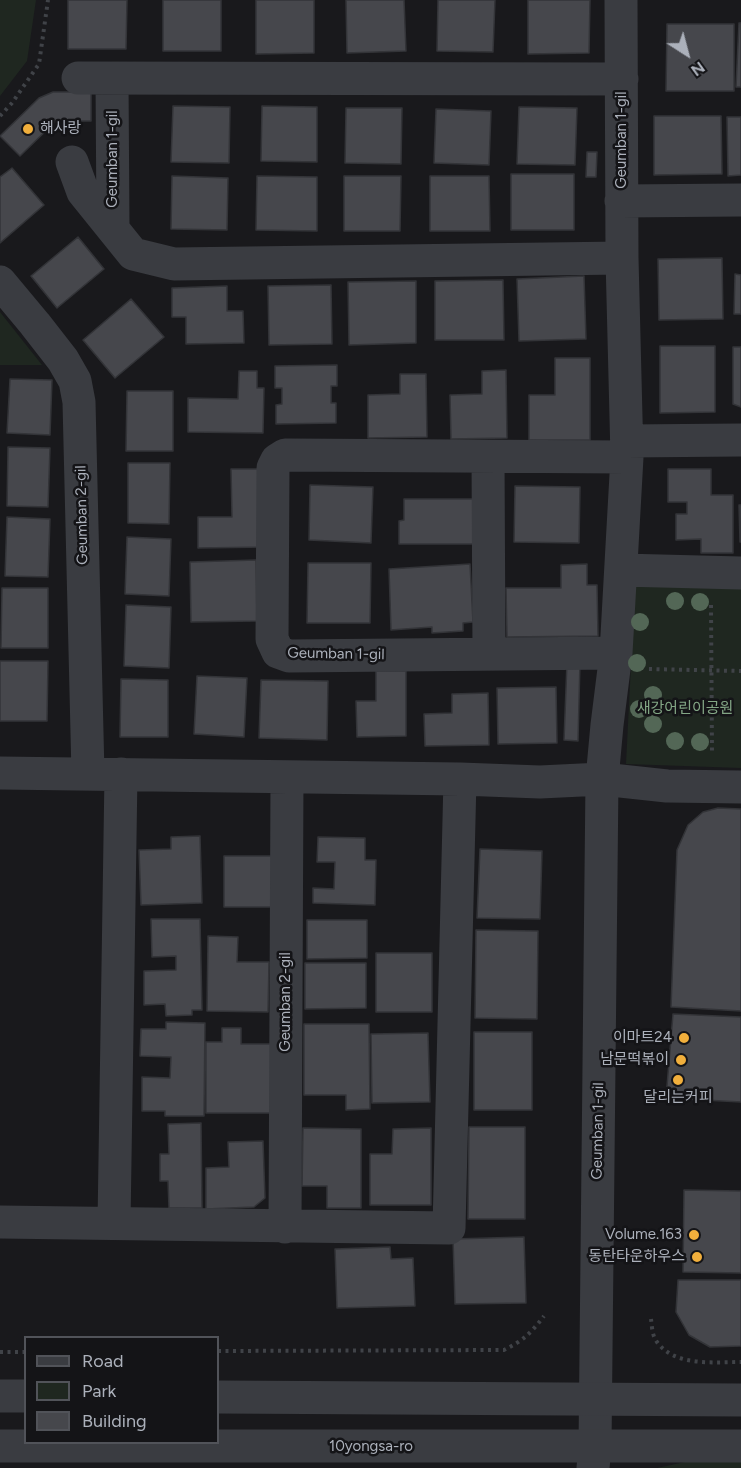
<!DOCTYPE html>
<meta charset="utf-8">
<style>
body{margin:0}
#map{position:relative;width:741px;height:1468px;overflow:hidden;background:#19191c;font-family:Figtree,sans-serif}
canvas{display:block}
.legend{position:absolute;left:24px;top:1336px;width:195px;height:108px;box-sizing:border-box;background:#141417;border:2px solid #515359;margin:0;padding:8px 10px;list-style:none;font-size:18px;color:#acb1bb}
.legend li{display:flex;align-items:center;gap:12px;height:30px}
.legend b{width:30px;border:2px solid #515359}
.north{position:absolute;left:657px;top:24px;width:60px;height:60px;-webkit-text-stroke:4px #141417;paint-order:stroke;rotate:144deg;font-size:16px;font-weight:700;line-height:24px;text-align:center;color:#acb1bb}
.north::after{content:'';display:block;margin:auto;width:21px;height:27px;background:#acb1bb;clip-path:polygon(50% 0,100% 100%,50% 72%,0 100%)}
</style>
<div id="map">
<canvas width="741" height="1468"></canvas>
<ul class="legend">
<li><b style="height:8px;background:#3a3c41"></b>Road</li>
<li><b style="height:16px;background:#1f2720"></b>Park</li>
<li><b style="height:16px;background:#46474c"></b>Building</li>
</ul>
<div class="north">N</div>
</div>
<script>
const ctx = document.querySelector('canvas').getContext('2d');
ctx.lineJoin = 'round';
function fill(path, color) { ctx.fillStyle = color; ctx.fill(path, 'evenodd'); }
function strokePath(path, color, width, dash) { ctx.strokeStyle = color; ctx.lineWidth = width; ctx.lineCap = dash ? 'butt' : 'round'; ctx.setLineDash(dash || []); ctx.stroke(path); }
function write(font, color, halo, rows, align = 'center') {
  ctx.font = font + ' Figtree,"Noto Sans KR",sans-serif'; ctx.lineWidth = 5; ctx.setLineDash([]); ctx.textBaseline = 'middle'; ctx.strokeStyle = halo; ctx.fillStyle = color; for (const [text, x, y, turn = 0] of rows) {
    ctx.save(); ctx.translate(x, y); ctx.rotate((+turn || 0) * Math.PI / 180); ctx.textAlign = isNaN(turn) ? turn : align; if (halo) ctx.strokeText(text, 0, 0); ctx.fillText(text, 0, 0); ctx.restore();
  }
}
fill(new Path2D(`
 M0,0H36L27,61L0,96Z
 M0,312L42,365H0Z
 M635,586H741V768L626,764Z
 M741,1459V1468H657L685,1462Z`), '#1f2720');
const building = new Path2D(`
 M68,0H127L126,49H68Z
 M163,0H221V51H163Z
 M256,0H314V53L256,54Z
 M346,0H404L406,51L347,53Z
 M438,0H495L493,52L437,51Z
 M528,0H590L589,53L528,54Z
 M739,23H741V87H736Z
 M667,24H734V91H666Z
 M53,92H91V121H56L20,156L0,136L39,98Z
 M173,106L230,107L229,163L171,162Z
 M262,106L317,107V162L261,161Z
 M519,107L577,108L575,165L517,164Z
 M346,108H402L401,164L345,163Z
 M436,109L491,111L489,165L434,163Z
 M654,116H721L722,174L654,175Z
 M727,117H741V175L728,176Z
 M587,152H597L596,177H586Z
 M12,168L44,205L0,243V177Z
 M511,174H574V230H511Z
 M172,176L228,178L227,230L171,229Z
 M257,176L317,177V231L256,230Z
 M344,176H401L400,231H344Z
 M430,176H489L490,231H430Z
 M78,237L104,269L57,308L31,276Z
 M722,258L723,319L659,320L658,259Z
 M735,274L741,275V314H734Z
 M584,276L586,339L519,341L517,279Z
 M503,280L504,340H435V281Z
 M416,281V343L349,345L348,282Z
 M331,285L332,344L269,345L268,286Z
 M227,286V311H243L244,343L186,344V317H172V288Z
 M131,299L164,337L115,378L83,340Z
 M660,346H715V412L660,413Z
 M733,347H741V407L733,404Z
 M555,358H590V440H529V395H555Z
 M337,365V386H331V403H336V423L276,424V405L282,404V388H275V366Z
 M506,370L507,438L451,439L450,395L482,394V371Z
 M239,371H257V388H264L263,433L188,432V398L238,399Z
 M400,374H426L427,437L368,438V395L400,394Z
 M10,379L52,380L50,435L7,433Z
 M127,391H173V451H126Z
 M8,447L50,448L48,507L7,506Z
 M128,463H170L169,524L128,523Z
 M231,469H266L267,547L198,548V517H232Z
 M668,469H711V495H733V553H701V539L676,540V514H687V502H668Z
 M310,485L373,487L371,543L309,540Z
 M515,486L580,487L579,543L514,542Z
 M404,499H473V544H399V521L404,520Z
 M739,505H741V542H740Z
 M7,517L50,519L48,577L5,576Z
 M127,537L171,539L169,596L125,594Z
 M256,560L257,621L191,622L190,562Z
 M308,563H371L370,623H307Z
 M470,564L473,622L463,623V631L432,633V627L391,630L389,569Z
 M587,564V585H597L598,636L507,637L506,588H561V565Z
 M2,588H48V648H1Z
 M126,605L171,607L169,668L124,666Z
 M0,661H48L47,721H0Z
 M567,662H580L578,741L564,740Z
 M376,671H406V736L357,737L356,701H376Z
 M197,676L247,678L244,737L194,734Z
 M121,679L168,680V737H120Z
 M261,680L328,681L327,740L259,738Z
 M556,687L557,743L498,744L497,688Z
 M488,693L489,745L425,746L424,714L452,713V694Z
 M718,808L741,809V1011L671,1007L677,850L688,825L703,812Z
 M200,836L202,903L141,905L139,850L171,849V837Z
 M318,837L365,838V860H376L375,905L313,903V888L334,889L335,862H317Z
 M480,849L542,851L540,919L477,918Z
 M224,856H275V907H224Z
 M151,919H200L202,1010H192V1015L166,1016L165,1004L144,1005V971L176,970V956L152,957Z
 M307,920H367V958L307,959Z
 M476,930L538,931L537,1019L475,1018Z
 M208,936L238,937L237,962H269L268,1012L207,1011Z
 M376,953H432V1012H376Z
 M305,963H366V1008L305,1009Z
 M673,1014L741,1017V1102L666,1098Z
 M166,1022L205,1023L204,1116H165V1111H142V1077L170,1078L171,1057L140,1056L141,1029H166Z
 M304,1024H369L370,1109L346,1110V1095H304Z
 M222,1028H241V1044H278V1113H206V1042H222Z
 M474,1032H532V1110H474Z
 M428,1033L430,1102L372,1103L371,1034Z
 M201,1123L202,1208H169L168,1181H160V1154H169L168,1124Z
 M469,1127H525V1219H468Z
 M303,1128L361,1129V1208H327V1186H302Z
 M431,1128V1205H370V1154H392L393,1129Z
 M263,1141L265,1198L254,1207L206,1209V1168L229,1167L228,1142Z
 M684,1190L741,1191V1273L683,1272Z
 M524,1237L526,1303L455,1304L453,1239Z
 M390,1247L391,1259L413,1258L415,1306L337,1308L335,1249Z
 M678,1280H741V1346L710,1347L689,1335L676,1312Z`);
fill(building, '#46474c');
strokePath(building, '#333438', 1.5);
strokePath(new Path2D(`
 M0,116L12,103L39,64L48,0
 M711,605L712,753
 M649,669L741,671
 M651,1319C652,1326 652,1336 657,1342C675,1367 714,1362 741,1362
 M218,1351L504,1350C524,1340 530,1334 544,1316
 M0,1352H26`), '#404348', 4, [3, 4.5]);
strokePath(new Path2D(`
 M78,78L622,79
 M112,79L113,228
 M72,162L83,192L133,254L174,264L622,258
 M621,201L741,200
 M0,282L35,324L63,360L75,381L79,402L88,774
 M627,441L741,440
 M488,457L489,654
 M621,570L741,573
 M616,653L289,656L278,652L272,639L273,468L277,460L285,455L627,457
 M0,773L460,779L540,782L602,779L667,786L741,787
 M0,1222C150,1223 299,1227 449,1228L460,779
 M114,1223L121,774
 M285,1227L287,777
 M593,1468L595,1446L602,779L607,725L616,653L627,457L622,258L621,0`), '#3a3c41', 33);
strokePath(new Path2D(`
 M0,1396H26
 M218,1397L741,1400
 M0,1446H741`), '#3a3c41', 33);
ctx.fillStyle = '#536756';
for (const [x, y] of [
 [675,601],
 [700,602],
 [640,622],
 [637,663],
 [653,695],
 [639,709],
 [653,724],
 [675,741],
 [700,742]
]) { ctx.beginPath(); ctx.arc(x, y, 9, 0, 2 * Math.PI); ctx.fill(); }
for (const [x, y, r, color] of [
 [28,129,6,"#f1af3c"],
 [684,1038,6,"#f1af3c"],
 [681,1060,6,"#f1af3c"],
 [678,1080,6,"#f1af3c"],
 [694,1235,6,"#f1af3c"],
 [697,1257,6,"#f1af3c"]
]) { const dot = new Path2D(); dot.arc(x, y, r, 0, 2 * Math.PI); ctx.fillStyle = color; ctx.fill(dot); strokePath(dot, '#141417', 2); }
write('15px', '#acb1bb', '#141417', [
 ["해사랑",40,129,"left"],
 ["이마트24",672,1038],
 ["남문떡볶이",669,1060],
 ["달리는커피",678,1098,"center"],
 ["Volume.163",682,1235],
 ["동탄타운하우스",685,1257]
], 'right');
write('15px', '#acb1bb', '#141417', [
 ["Geumban 1-gil",622,140,-90],
 ["Geumban 1-gil",113,159,-90],
 ["Geumban 2-gil",82,515,-91],
 ["Geumban 1-gil",336,654,1],
 ["Geumban 2-gil",286,1002,-90],
 ["Geumban 1-gil",598,1131,-89],
 ["10yongsa-ro",371,1447]
]);
write('15px', '#83a685', '#141417', [
 ["새강어린이공원",685,709]
]);
</script>
